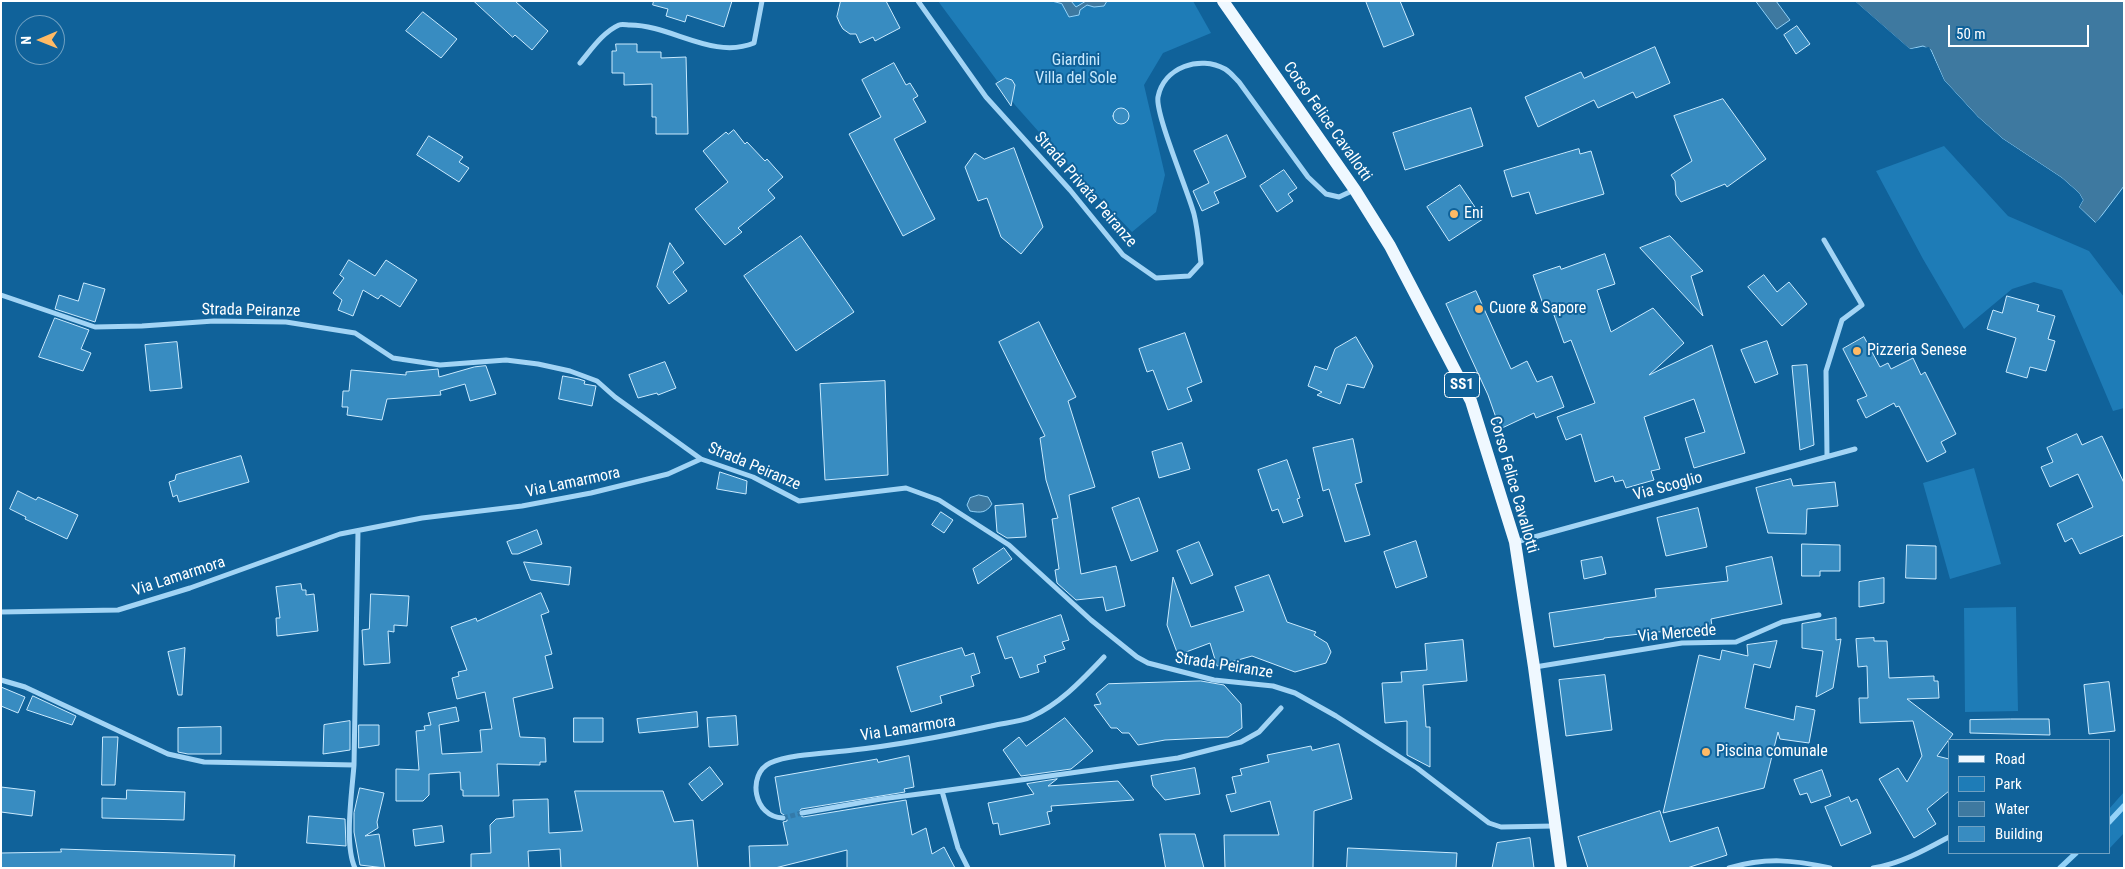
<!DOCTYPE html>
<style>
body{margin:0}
#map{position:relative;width:2125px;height:869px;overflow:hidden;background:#10629a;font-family:"Roboto Condensed",sans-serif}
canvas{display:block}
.frame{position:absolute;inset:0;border:2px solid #fff;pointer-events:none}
.legend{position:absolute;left:1948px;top:739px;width:162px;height:115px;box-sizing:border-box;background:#10629a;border:1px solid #70a1c2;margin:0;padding:6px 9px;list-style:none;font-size:15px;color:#fff}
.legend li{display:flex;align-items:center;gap:10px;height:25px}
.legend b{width:25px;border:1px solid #70a1c2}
.north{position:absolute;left:15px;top:15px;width:50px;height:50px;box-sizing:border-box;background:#10629a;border:1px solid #70a1c2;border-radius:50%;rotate:269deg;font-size:14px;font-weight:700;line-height:20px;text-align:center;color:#fff}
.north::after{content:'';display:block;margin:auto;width:18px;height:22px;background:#ffba65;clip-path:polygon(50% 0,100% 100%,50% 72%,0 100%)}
.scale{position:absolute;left:1948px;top:25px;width:141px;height:22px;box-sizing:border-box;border:2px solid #fff;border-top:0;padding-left:6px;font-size:15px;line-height:18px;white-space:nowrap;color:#fff;-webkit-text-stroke:4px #10629a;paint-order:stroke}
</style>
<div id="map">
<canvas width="2125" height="869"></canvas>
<div class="frame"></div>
<ul class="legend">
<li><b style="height:6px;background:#eff8ff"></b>Road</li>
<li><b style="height:14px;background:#1e7cb7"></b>Park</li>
<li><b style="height:14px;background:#3e79a0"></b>Water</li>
<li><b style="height:14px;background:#388cc1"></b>Building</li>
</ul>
<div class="north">N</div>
<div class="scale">50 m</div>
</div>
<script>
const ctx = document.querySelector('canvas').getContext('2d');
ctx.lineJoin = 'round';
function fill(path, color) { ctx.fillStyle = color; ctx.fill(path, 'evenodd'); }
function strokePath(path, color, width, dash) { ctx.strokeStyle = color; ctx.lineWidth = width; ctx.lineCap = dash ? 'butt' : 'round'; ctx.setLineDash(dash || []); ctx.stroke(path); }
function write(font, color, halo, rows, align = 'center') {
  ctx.font = font + ' "Roboto Condensed",sans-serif'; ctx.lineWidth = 4; ctx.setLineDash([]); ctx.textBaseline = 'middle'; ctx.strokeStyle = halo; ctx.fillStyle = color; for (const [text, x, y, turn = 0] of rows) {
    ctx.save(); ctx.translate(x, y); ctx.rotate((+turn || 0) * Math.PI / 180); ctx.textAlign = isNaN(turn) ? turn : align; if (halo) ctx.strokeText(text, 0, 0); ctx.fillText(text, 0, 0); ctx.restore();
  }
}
fill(new Path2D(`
 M938,1H1193L1211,33L1163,53L1144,85L1165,175L1156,212L1132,232L1070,167L1015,105Z
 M1944,146L2008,216L2089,251L2124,297V408L2113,411L2062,290L2034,282L2012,289L1964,329L1923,259L1876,171Z
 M1974,468L2001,564L1950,579L1923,483Z
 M2016,607L2018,711L1965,712L1964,608Z
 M2124,792V833L2109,849V809Z`), '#1e7cb7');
const water = new Path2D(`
 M1052,1H1071L1076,7L1086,1H1107L1104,6L1094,7L1087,5L1080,10L1079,15L1069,17L1062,4Z
 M1756,1H1776L1790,20L1777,29Z
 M1855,1H2124V186L2096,223L2079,207L2083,200L2079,193L2062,178L2003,139L1978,117L1944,80L1931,50L1923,46L1910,49Z
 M979,495L988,497L992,504C986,513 981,513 970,511L967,505L970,498Z`);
fill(water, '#3e79a0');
strokePath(water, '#93d2f8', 1);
fill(new Path2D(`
 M1853,1H1855L1910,49L1929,47L1944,80L1978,117L2003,139L2062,178L2079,193L2083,200L2079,207L2095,223L2105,213L2108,212L2106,214L2097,225H2094L2077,208L2080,200L2077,195L2061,180L2002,141L1963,105L1942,82L1927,49L1908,51Z`), '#10629a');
strokePath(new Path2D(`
 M2109,822L2124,806
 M2060,868L2076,853`), '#93d2f8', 5.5);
const building = new Path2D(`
 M474,1H515L548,31L532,50L515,35L513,37Z
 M654,1H732L724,27L687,15L685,22L666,16L668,9L653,5Z
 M841,1H886L900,28L875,41L873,37L860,43L856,34H850L843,29L840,24L837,17Z
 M1366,1H1400L1414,35L1384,47Z
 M423,12L457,39L441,58L406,31Z
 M1797,26L1810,44L1796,54L1784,35Z
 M616,44H637V52H661V58L686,57L688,134H656V117H652V84L624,85V73H612V51H616Z
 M1655,47L1670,83L1636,98L1633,92L1598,108L1594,100L1538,127L1525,97L1581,72L1584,78Z
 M894,63L906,85L910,83L918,96L913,99L926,122L894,139L935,219L903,236L849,134L881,117L862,80Z
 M1006,78L1012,80L1015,85L1011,106L996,84Z
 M1723,99L1766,159L1727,187L1725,184L1681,202L1676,195L1675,181L1671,175L1692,161L1674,116Z
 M1471,108L1483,146L1405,170L1393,133Z
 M1113 116a8 8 0 1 1 16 0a8 8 0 1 1-16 0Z
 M734,130L745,144L747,142L765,161L767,159L783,177L768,190L775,198L738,228L742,232L725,245L695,209L728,182L703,151L726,132L728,134Z
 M1227,135L1246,177L1214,192L1219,203L1202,211L1193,191L1209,183L1194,151Z
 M429,136L463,157L459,162L469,168L459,182L417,155Z
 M1014,148L1043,227L1021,254L1001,237L987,198L978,201L965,167L975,153L984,159Z
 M1579,149L1580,154L1591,151L1604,194L1536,214L1529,192L1512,197L1504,171Z
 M1284,170L1297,188L1288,194L1293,201L1277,212L1260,186Z
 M1460,185L1483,219L1449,241L1427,207Z
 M801,236L854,312L796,351L744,276Z
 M1670,236L1703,271L1691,276L1703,316L1640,248Z
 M670,243L684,263L673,272L687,291L669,304L657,287Z
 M1605,254L1615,284L1597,290L1611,332L1653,308L1684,343L1649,375L1712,345L1745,453L1694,468L1685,438L1705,432L1694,399L1644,417L1660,469L1651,471L1654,480L1626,488L1623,480L1615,482L1613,476L1595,482L1581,434L1566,440L1557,417L1595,403L1571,340L1564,343L1550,304L1544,307L1533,275L1560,266L1561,269Z
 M349,260L375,276L386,260L417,280L400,307L381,295L378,299L363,290L353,316L338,310L342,300L333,293L344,278L340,275Z
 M1764,275L1777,292L1789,282L1807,304L1782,326L1748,287Z
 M84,283L105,289L95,322L55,309L59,295L78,301Z
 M1476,291L1511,369L1527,361L1537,382L1552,376L1564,407L1536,418L1534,413L1500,429L1488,395L1446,304Z
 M2007,296L2039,305L2037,311L2055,316L2048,339L2055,341L2046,371L2030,367L2027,378L2006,372L2016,338L1987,329L1993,310L2002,313Z
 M55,318L89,330L81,349L91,353L83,371L39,357Z
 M1039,322L1076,397L1068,401L1095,487L1069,495L1081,574L1116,566L1125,606L1106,611L1103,597L1076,600L1057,583L1055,570L1059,569L1052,519L1058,518L1046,480L1040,438L1045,436L999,342Z
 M1185,333L1202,382L1187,388L1192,401L1168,410L1153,370L1147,372L1139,349Z
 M1356,337L1373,366L1364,388L1347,384L1340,404L1317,395L1322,392L1308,386L1315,366L1327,370L1335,349Z
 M1864,337L1880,367L1888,363L1891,369L1913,358L1921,375L1925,372L1956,434L1941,442L1946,452L1927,462L1899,406L1896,407L1894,403L1866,418L1857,400L1867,396L1843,349Z
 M1767,341L1778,374L1755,383L1741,350Z
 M177,342L182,388L150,391L145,345Z
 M665,362L676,388L658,395L657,393L638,398L629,375Z
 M1807,365L1814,445L1800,450L1792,366Z
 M486,366L496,394L470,401L465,384L440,391L441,395L387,399L382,420L347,415L348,407H342L343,391H349L351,370L406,375V372L438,369L439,377L474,367Z
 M563,376L579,379L585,381L584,384L596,386L592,406L559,399Z
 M885,381L888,475L825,480L820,384Z
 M2077,434L2082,445L2102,436L2124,483V535L2080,554L2072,538L2065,542L2057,524L2093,507L2078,474L2050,487L2041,467L2053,462L2047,448Z
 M1353,439L1362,482L1355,484L1370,535L1345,542L1329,489L1323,491L1313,448Z
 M1182,443L1190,469L1159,478L1152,452Z
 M241,456L249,482L179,502L177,495L173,497L169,482L175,480L176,475Z
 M1287,460L1300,498L1297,499L1303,516L1283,523L1278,509L1272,511L1258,470Z
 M720,472L747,481L746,494L717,489Z
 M1791,479L1793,486L1835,482L1838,506L1807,509L1806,534L1768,533L1756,488Z
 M18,491L36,500L38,497L78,515L67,539L25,519L26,517L10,509Z
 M1139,498L1158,551L1131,561L1112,508Z
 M1023,504L1026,537L1007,538L997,532L995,506Z
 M1698,508L1707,547L1666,556L1657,518Z
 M941,512L953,520L944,533L932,525Z
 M537,530L542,544L518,554H512L507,542Z
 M1416,541L1427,577L1396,588L1384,552Z
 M1199,542L1213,575L1191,584L1177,551Z
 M1802,544L1840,545V571H1820V576H1802Z
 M1907,545L1936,546V579L1906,578Z
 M1004,548L1012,559L978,584L973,569Z
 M1602,557L1606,574L1584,579L1581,561Z
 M1772,557L1782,604L1711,619L1712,626L1604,638V639L1554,647L1549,613L1656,597L1655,589L1728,581L1726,567Z
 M524,562L571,567L569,585L531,580Z
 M1269,575L1287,622L1316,632L1314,635L1327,643L1331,652L1326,663L1295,672L1252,656L1217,666L1210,643L1178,655L1167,625L1173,577L1191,627L1244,611L1235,587Z
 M1884,578V603L1859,607V582Z
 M301,584L302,590H306V595L314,594L318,631L277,636L276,618H280L276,587Z
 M541,593L549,612L541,615L552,654L545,656L553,688L513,698L520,737L545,738L546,762H540V765L497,764L499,796H463V790H461L460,772L429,774V795L423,801H396V769L419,770L416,731L425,730L424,726L431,725L428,713L456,707L459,721L439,725L442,754L482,752L480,730L492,729L485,692L457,699L452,678L459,676L458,672L467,670L451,627L476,618L477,621Z
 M371,594L409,596L407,626L394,625V632L388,631L390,663L364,665L362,630L369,629Z
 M1061,615L1069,640L1062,642L1065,649L1044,656L1046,662L1037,665L1039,672L1020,678L1012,657L1005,659L997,637Z
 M1836,618V640L1841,639L1833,688L1816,697L1823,651L1802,648V624Z
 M1874,638V641H1887L1889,678L1934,676V681H1938L1939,698L1907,699L1953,734L1937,756L1949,759V791L1927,809L1936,824L1914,838L1879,779L1898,768L1907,782L1922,756L1913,721L1860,723L1859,698H1868L1867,666L1858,667L1856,639Z
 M1463,640L1467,681L1423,685L1426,727H1430V767L1407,755V721L1385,723L1382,683L1402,682L1401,672L1427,670L1425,644Z
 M1777,641L1770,668L1754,664L1745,708L1794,720L1796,706L1815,710L1809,743L1780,739L1778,732L1764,788L1663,813L1699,655L1720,660L1722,650L1748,656L1747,645Z
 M185,648L182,695H178L168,652Z
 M962,648L965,656L974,653L980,673L971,676L974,686L940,696L942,703L911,712L897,667Z
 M1605,675L1612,730L1566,736L1559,680Z
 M1201,681L1224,685L1241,704L1242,728L1228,737L1165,740L1138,745L1129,733H1122L1117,728H1111L1094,705L1101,704L1096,694L1108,684Z
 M2109,682L2115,731L2089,734L2084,685Z
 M1,687L25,697L18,713L1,706Z
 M33,696L76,716L72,725L27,710Z
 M697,712L698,727L639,733L637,719Z
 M736,716L738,745L709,747L707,718Z
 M574,718H603V742H574Z
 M1065,718L1093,751L1071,769L1021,776L1003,750L1019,737L1026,746Z
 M2011,719H2049L2050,735L1970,733V720Z
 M350,721V750L323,754L324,725Z
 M359,725H379V745L359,748Z
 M221,727V754H188L178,752V728Z
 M103,737H118L115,785H102Z
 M1339,744L1352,799L1314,811L1313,868H1225L1224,835H1279L1270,801L1231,812L1226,795L1236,793L1232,777L1242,775L1240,769L1269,762L1267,755L1311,746L1312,750Z
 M909,756L914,787L904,789L905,792L801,809L798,814L803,817L906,800L912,835L926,828L932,854L944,847L955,868H847V850L775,868H750L749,846L788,845L783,822L787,821V817L781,813L775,777L877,759L878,762Z
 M710,767L723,784L702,801L689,784Z
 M1195,768L1200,794L1165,800L1153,786L1151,776Z
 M1822,770L1831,796L1811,803L1807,793L1800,795L1794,780Z
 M1057,779L1048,786L1118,781L1134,800L1051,806L1052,811L1047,812L1050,824L1000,835L998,823L993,824L988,803L1034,794L1027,784Z
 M1,787L35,791L32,816L1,812Z
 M360,788L384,793L377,822L378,828L365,836L379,834L385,868L360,865L354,832V813Z
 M127,790L185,792L184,820L102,818V798L126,799Z
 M575,791H663L674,822L693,820L698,868H561L560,849L528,851L529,868H471V854L491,853L490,825L496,819L514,817L513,800L548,799L549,833L582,831Z
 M1849,797L1851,802L1857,799L1871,833L1841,846L1825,807Z
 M1660,811L1670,842L1718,827L1727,855L1687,868H1588L1578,837Z
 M309,816L345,819L346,846L307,843Z
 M442,826L444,842L415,846L413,830Z
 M1160,834H1195L1204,868H1166Z
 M1530,838L1534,868H1492L1497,843Z
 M1348,848L1457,853L1456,868H1347Z
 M61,849L235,855L234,868H1V853L61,852Z`);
fill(building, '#388cc1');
strokePath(building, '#caeafe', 1);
strokePath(new Path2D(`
 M783,818L802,813`), '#347aa9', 5, [5, 2.5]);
strokePath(new Path2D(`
 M918,1L986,97L1070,190L1123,255L1156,278L1189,276L1201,263C1199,247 1198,230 1194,214C1188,191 1155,114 1158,97C1164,67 1200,55 1225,69C1230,72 1235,78 1239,82L1308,177L1326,194L1339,197L1354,190
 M580,63C591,50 603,32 619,25C622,24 627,25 630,25C671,25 713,60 754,43L762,1
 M1824,240L1862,305L1842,320L1826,371L1827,456
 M1,295L95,327L142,326L214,321L286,322L355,333L393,358L440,365L506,360L538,364L570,371L597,381L615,397L701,459L753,477L799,501L906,488L939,500L1009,545L1091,620L1137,657L1148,663L1214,680L1273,686L1295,693L1336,716L1417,768L1489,823L1501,827L1554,826
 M1516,542L1855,449
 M1,612L118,610L190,588L340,534L422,518L522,506L591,493L668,474L701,459
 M1535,667L1682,643L1736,642L1782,622L1819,615
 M1,680L25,687L168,754L204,762L354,765C352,792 344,845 355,868
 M354,765L358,531
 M802,813L881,799L942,791
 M783,818C753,817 747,774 770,763C790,754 830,753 853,750C899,745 945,736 991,726C1003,723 1020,722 1031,717C1061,703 1082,680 1104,657
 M968,868L958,848L942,791L1178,758L1241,742L1259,732L1281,708
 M1729,868C1766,857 1794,860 1830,868
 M1873,868C1900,864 1925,850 1949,837`), '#a2d4f5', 5);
strokePath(new Path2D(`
 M1223,1L1355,190L1390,246L1471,401L1515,542L1534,667L1561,868`), '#eff8ff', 12);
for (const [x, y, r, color] of [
 [1454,214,5,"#ffba65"],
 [1479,309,5,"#ffba65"],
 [1857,351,5,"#ffba65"],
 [1706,752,5,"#ffba65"]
]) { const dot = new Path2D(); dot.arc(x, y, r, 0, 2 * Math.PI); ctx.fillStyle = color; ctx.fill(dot); strokePath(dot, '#10629a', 2); }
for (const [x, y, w] of [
 [1462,385,35]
]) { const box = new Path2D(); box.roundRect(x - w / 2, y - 12.5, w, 25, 4); ctx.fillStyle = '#10629a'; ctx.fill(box); strokePath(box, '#fff', 1); }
write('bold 15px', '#fff', null, [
 ["SS1",1462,385]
]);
write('16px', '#caeafe', '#10629a', [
 ["Giardini",1076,61],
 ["Villa del Sole",1076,79]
]);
write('16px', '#fff', '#10629a', [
 ["Corso Felice Cavallotti",1327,122,55],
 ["Strada Privata Peiranze",1085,190,49],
 ["Strada Peiranze",251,311,1],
 ["Strada Peiranze",754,467,23],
 ["Via Lamarmora",573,483,-12],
 ["Corso Felice Cavallotti",1513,485,74],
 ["Via Scoglio",1668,487,-15],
 ["Via Lamarmora",179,577,-18],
 ["Via Mercede",1677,634,-5],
 ["Strada Peiranze",1224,666,9],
 ["Via Lamarmora",908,729,-9]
]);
write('16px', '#fff', '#10629a', [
 ["Eni",1464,214],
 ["Cuore & Sapore",1489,309],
 ["Pizzeria Senese",1867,351],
 ["Piscina comunale",1716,752]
], 'left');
</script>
